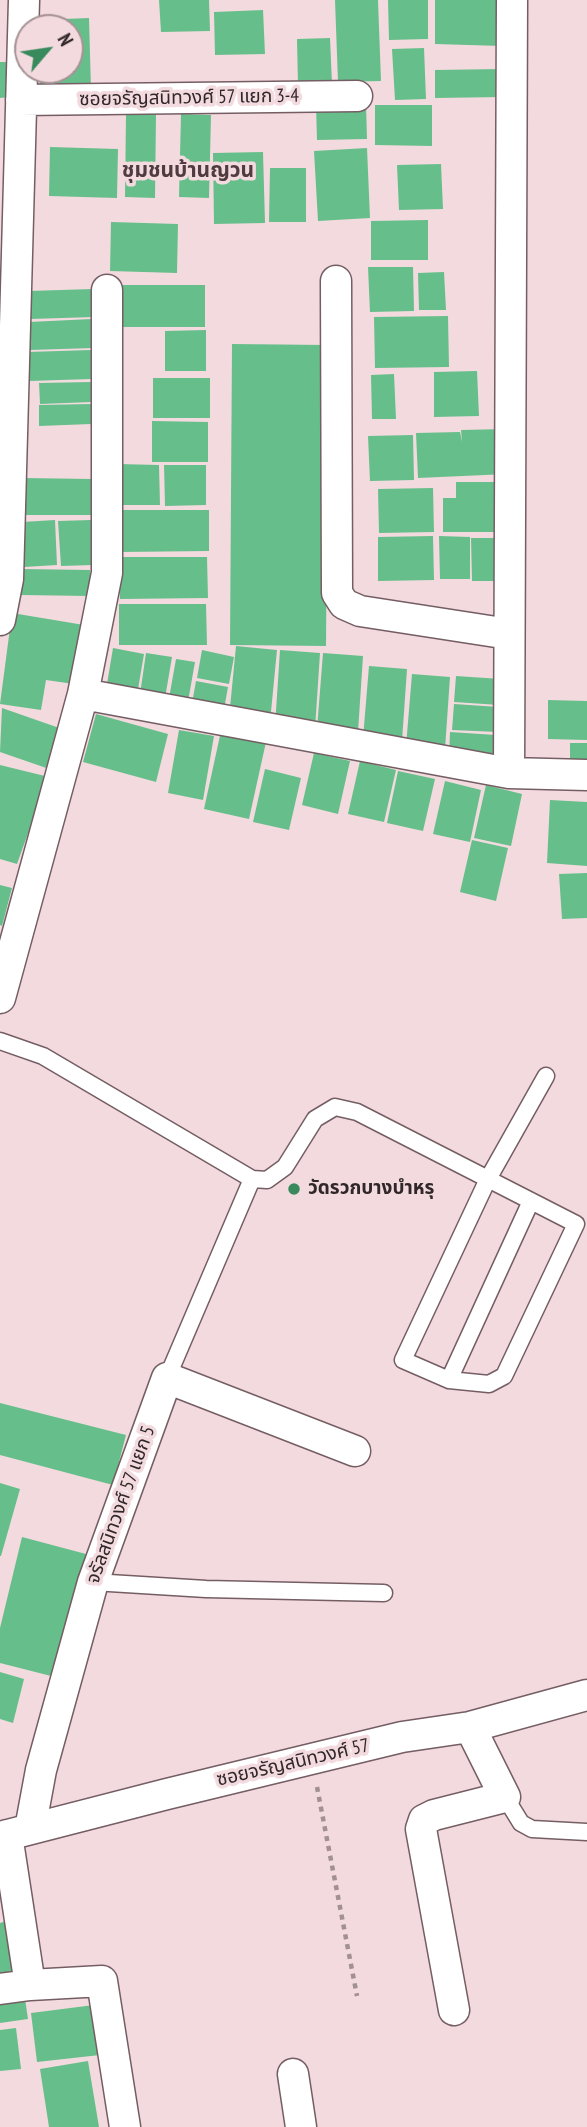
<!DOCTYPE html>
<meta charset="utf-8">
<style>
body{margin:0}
#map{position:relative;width:587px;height:2127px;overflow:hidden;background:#f3dadf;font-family:"PT Sans Narrow",sans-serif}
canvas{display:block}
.north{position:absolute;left:14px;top:14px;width:70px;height:70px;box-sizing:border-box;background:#f3dadf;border:2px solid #a59296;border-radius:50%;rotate:61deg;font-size:19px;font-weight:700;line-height:28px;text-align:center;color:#302729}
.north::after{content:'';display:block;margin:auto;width:24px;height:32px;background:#388a5c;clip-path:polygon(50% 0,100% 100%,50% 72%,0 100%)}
</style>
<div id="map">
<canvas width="587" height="2127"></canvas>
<div class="north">N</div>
</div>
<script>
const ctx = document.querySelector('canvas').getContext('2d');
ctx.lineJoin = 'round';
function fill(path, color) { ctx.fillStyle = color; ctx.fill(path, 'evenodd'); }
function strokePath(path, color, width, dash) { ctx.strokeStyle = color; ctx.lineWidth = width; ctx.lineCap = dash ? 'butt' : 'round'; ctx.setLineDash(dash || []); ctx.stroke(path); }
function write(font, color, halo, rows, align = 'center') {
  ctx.font = font + ' "PT Sans Narrow","Noto Sans Thai",sans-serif'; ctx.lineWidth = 7; ctx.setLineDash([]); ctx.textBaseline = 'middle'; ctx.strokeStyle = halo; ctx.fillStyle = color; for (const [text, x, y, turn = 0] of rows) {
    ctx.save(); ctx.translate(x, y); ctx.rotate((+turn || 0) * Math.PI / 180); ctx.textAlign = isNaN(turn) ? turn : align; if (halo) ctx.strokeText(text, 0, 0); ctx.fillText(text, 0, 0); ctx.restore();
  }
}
fill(new Path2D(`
 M159,0H209L210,31L161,32Z
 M335,0H378L381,81L338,82Z
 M388,0H428V39L389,40Z
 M435,0H502V46L435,44Z
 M263,10L265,54L215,55L214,12Z
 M89,18L91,90L40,91V70H70V28H39L38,20Z
 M330,38L332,84L298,85L297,39Z
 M424,48L426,99L395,100L392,49Z
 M0,62H8L10,97L0,98Z
 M501,69L502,97L435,98V70Z
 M366,104L367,139L317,140L316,105Z
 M375,105H432V146L375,145Z
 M126,114H156L155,198L125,197Z
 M181,114L211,115L209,198L179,197Z
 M50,147L118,149L117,198L49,196Z
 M367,148L370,218L318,221L314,151Z
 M263,152L265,223L214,224L213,153Z
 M441,164L443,209L399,210L397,165Z
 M270,168H306V222H269Z
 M428,220V260H371V221Z
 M111,222L178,224L177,273L110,271Z
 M368,267H413L414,311L370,312Z
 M444,272L446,310H419L418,273Z
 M117,285H205V327H117Z
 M93,289L94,317L31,319L29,291Z
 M448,316L449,367L375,368L374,317Z
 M92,319L93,348L30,350L29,322Z
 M206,330V371H165V331Z
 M232,344L328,345L326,646L230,645Z
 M91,350L92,379L29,381L27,352Z
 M477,371L479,416L434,417V372Z
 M394,374L396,419H372L371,375Z
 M153,378H210V418H153Z
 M91,382L92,402L40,404L39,383Z
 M91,404V424L39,426V405Z
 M152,421L208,422V462H152Z
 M506,429L507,474L418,478L416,433L460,432L462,442L461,430Z
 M413,435L414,480L370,481L368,436Z
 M118,464L159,465L160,505H118Z
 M164,465H206V505L165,506Z
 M22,478L92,479L91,515H22Z
 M456,482H501V532H443V498H456Z
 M433,488L434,532L379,533L378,489Z
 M121,510H209V551L121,552Z
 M55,520L57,565L24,567L22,522Z
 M91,520L93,565L61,566L58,521Z
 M433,536L434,580L378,581V537Z
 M439,536L470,537V579H440Z
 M471,538H502L503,581H472Z
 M119,557H207L208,598L120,599Z
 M21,569L90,570V596L20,595Z
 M119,604H206L207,645H119Z
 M12,613L90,626L81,685L46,680L41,710L0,704Z
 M236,646L277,650L270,722L229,718Z
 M113,648L144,654L137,695L106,690Z
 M202,650L234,657L229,684L197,678Z
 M280,650L320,653L315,729L275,726Z
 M146,653L172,657L164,704L139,701Z
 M323,653L363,656L358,732L317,729Z
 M176,659L195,662L187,707L168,704Z
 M369,666L407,669L402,741L363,738Z
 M412,674L450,677L445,749L406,746Z
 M456,676L501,679L499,705L454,702Z
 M196,681L228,687L223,715L191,709Z
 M548,700L587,701V740L548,739Z
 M454,704L499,707L498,732L452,730Z
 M2,708L68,731L55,771L0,752Z
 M96,714L168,734L156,782L83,762Z
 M179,730L214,736L203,800L168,793Z
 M221,731L266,742L249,819L204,809Z
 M450,732L496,735L494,760L449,758Z
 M570,743H587V772H570Z
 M314,753L350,761L338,814L302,805Z
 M360,761L396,770L384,822L348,814Z
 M0,765L53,778L39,824L32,822L17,864L0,859Z
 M265,769L301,778L289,830L253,822Z
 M398,771L435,779L423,831L387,823Z
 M445,781L481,790L470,842L433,834Z
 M486,785L522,794L511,846L474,838Z
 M550,800L587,802V866L547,863Z
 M472,840L508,848L496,901L460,892Z
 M587,873V918L562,919L559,874Z
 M0,885L12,888L2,926L0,925Z
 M0,1403L126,1435L113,1485L0,1455Z
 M0,1483L20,1489L1,1556H0Z
 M22,1537L86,1554L55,1677L0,1663V1628Z
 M0,1672L24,1679L13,1723L0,1719Z
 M10,1920L19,1974L0,1977V1923Z
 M24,1992L28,2019L0,2023V1996Z
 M94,2005L100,2055L37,2062L31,2013Z
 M16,2028L21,2069L0,2071V2030Z
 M88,2061L99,2127H49L40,2069Z`), '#66bf8a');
const service = new Path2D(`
 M0,1041L43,1056L252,1179L267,1180L285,1167L315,1119L335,1107L357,1112L576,1224L504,1376L489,1384L449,1380L403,1360L488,1179L546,1076
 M167,1378L252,1179
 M449,1380L531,1201
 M93,1582L206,1589L384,1593
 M505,1797L521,1823L532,1829L587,1832`);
const minor = new Path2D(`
 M21,100L357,96
 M336,281L337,593L344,604L360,611L509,634
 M0,620L8,579L24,0
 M83,694L509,773L512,0
 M509,773L587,775
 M0,998L83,694L107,573V290
 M30,1829L41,1770L93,1582L167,1378L355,1451
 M7,1835L30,1985L102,1981L125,2127
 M0,1837L167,1794L402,1737L470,1727L587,1695
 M0,1989L30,1985
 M454,2010L421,1829L424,1820L434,1815L505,1797L470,1727
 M293,2074L301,2127`);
strokePath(service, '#745e63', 19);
strokePath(minor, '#745e63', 33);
strokePath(new Path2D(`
 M317,1787L357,1996`), '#a29094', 4.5, [5, 5]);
strokePath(service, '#fff', 16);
strokePath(minor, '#fff', 30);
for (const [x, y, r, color] of [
 [294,1189,7,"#388a5c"]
]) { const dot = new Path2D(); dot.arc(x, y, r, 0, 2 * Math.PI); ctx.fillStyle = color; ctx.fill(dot); strokePath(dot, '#f3dadf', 2.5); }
write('19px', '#302729', '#f3dadf', [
 ["ซอยจรัญสนิทวงศ์ 57 แยก 3-4",189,98,-1],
 ["จรัลสนิทวงศ์ 57 แยก 5",121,1505,-70],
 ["ซอยจรัญสนิทวงศ์ 57",293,1763,-13]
]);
write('bold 19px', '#302729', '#f3dadf', [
 ["วัดรวกบางบำหรุ",308,1189]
], 'left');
write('bold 21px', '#503c40', '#f3dadf', [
 ["ชุมชนบ้านญวน",188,171]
]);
</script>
